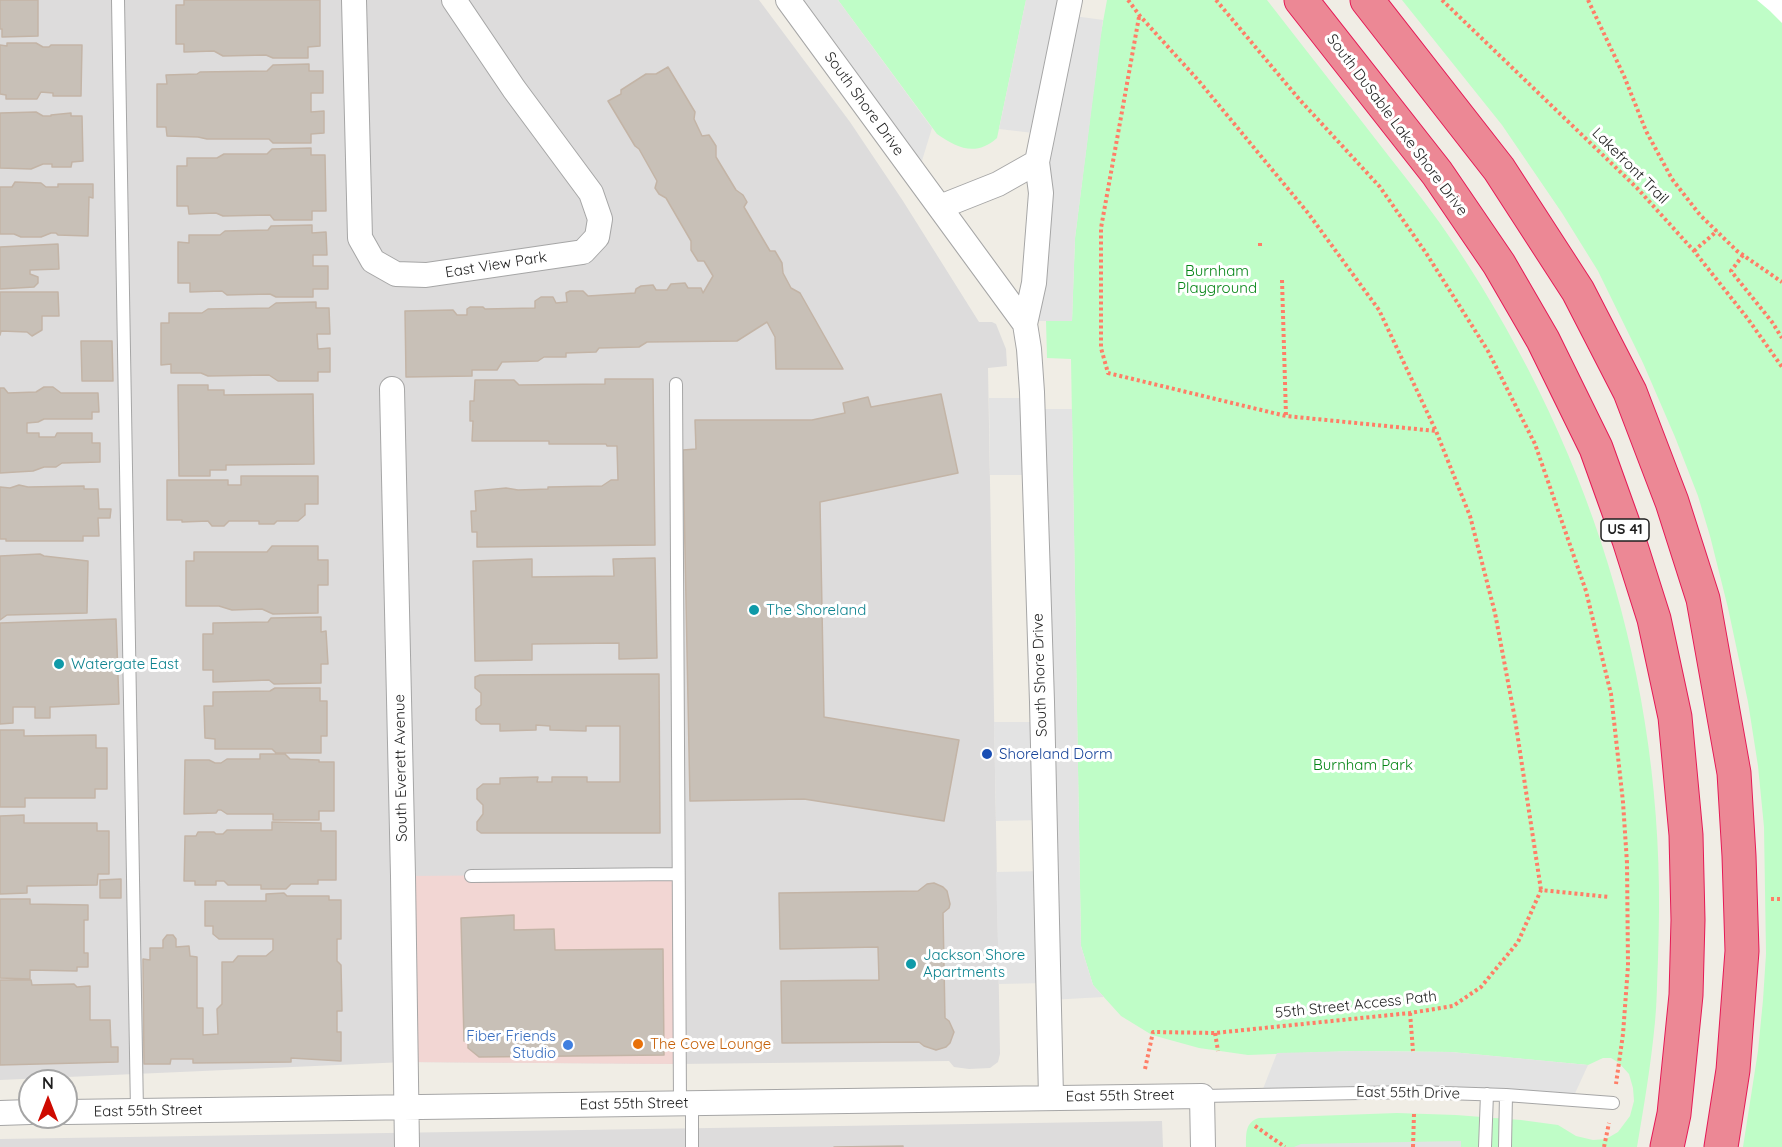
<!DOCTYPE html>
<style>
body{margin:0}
#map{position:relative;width:1782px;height:1147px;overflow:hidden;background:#f0ede5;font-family:Quicksand,sans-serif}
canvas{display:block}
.north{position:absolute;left:18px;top:1069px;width:60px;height:60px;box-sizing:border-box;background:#fff;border:2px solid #a5a5a5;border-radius:50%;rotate:0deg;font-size:16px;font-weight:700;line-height:24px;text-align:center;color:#1f1f1f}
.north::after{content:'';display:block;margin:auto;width:21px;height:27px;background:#ce0a00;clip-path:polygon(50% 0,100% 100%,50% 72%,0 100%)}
</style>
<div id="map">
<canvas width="1782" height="1147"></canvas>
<div class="north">N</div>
</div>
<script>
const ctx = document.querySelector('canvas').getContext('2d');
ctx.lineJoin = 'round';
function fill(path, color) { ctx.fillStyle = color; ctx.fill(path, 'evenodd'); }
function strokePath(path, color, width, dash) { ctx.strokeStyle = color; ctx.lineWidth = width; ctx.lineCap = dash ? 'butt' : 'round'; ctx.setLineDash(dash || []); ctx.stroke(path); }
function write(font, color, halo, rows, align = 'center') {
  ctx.font = font + ' Quicksand,sans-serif'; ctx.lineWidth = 6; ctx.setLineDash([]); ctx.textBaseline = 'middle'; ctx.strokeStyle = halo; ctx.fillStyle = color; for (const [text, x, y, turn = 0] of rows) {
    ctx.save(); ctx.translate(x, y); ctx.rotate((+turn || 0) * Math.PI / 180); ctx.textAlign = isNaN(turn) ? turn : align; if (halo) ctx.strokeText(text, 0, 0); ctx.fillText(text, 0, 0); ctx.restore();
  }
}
fill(new Path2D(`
 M0,0H759L850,122L903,201L979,322H992L996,324L1006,349L1007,366L988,368L1000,1054L998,1062L990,1068L969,1069L954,1067L949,1061L679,1064L405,1062L0,1080Z
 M1162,1121L1163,1147H0V1139Z`), '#dddcdc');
fill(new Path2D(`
 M678,874L679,1064L405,1062L403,876Z`), '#f2d6d3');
fill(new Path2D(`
 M838,0H1026L997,138C976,157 957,148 937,134Z
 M1107,0H1267C1308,53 1350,106 1391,159C1413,187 1435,215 1455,245C1598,460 1670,701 1658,959C1657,980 1657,1002 1655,1022C1651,1064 1644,1106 1637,1147H1246C1246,1134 1245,1122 1259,1118L1397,1113L1456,1115L1521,1120L1558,1125L1576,1136L1593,1140L1606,1139L1618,1132L1630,1116L1634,1101L1633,1088L1629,1074L1619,1063L1611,1058H1603L1588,1065L1451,1052L1355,1051L1248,1055L1199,1048L1152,1035L1121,1016L1093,985L1081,946L1071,359L1047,358L1046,321L1072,320L1075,238L1100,38Z
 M1402,0H1782V1147H1743L1758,1051L1763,1000L1766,954L1764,827L1758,766L1748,702L1728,608L1710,536L1698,496L1675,437L1643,363L1598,271L1562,213L1502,125Z`), '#bffdc7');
fill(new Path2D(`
 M788,0H838L932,128L917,177Z
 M1026,0H1070L1067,15L1103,20L1075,238L1072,321H1026L1042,134L999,129Z
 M989,398H1032V409H1072L1081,946L1093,985L1104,997L1049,1000L1048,983L999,984L996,872L1045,871L1044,820L996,821L994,722H1042L1033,475H990Z
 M1355,1051L1451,1052L1588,1065L1572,1100L1261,1094L1277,1053Z
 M1461,1141V1147H1294L1301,1144Z`), '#e3e3e3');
fill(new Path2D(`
 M1757,0H1782V23L1770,11Z`), '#fff');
const building = new Path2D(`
 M0,0H38V36L2,37V29H0Z
 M184,0H320V46L308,47V58H273L266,55L223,56L214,51L184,52V44H176V5H184Z
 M7,43H36L43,47H49L51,45H82L81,96H53V93L41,92L37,99H6V95L0,94V45L7,46Z
 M309,64V71H323V93H311V112L324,111V133L311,134V143H273L269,139H207L198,137L167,136L166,127H157V84H167L166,75L197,74L200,72L267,71L273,65Z
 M668,67L695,112L694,119L702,136L709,135L716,146V157L736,190L743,195L747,202L744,207L770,251H775L782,263L783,273L791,288L800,293L843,369H776L775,337L767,322L737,341L647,342L639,347L599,348L596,352L566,353V357H544L538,361L502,362L497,370H472V376L406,377L405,311L453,310L457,315H467V309L470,307H483L485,309L535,308V301L541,297H553L556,303L567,302L566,293L570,291H583L588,296L635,293L636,289L641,286L653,285L656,290H667L671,284L685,283L688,288H701L703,293L713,276L704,261H698L691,250V241L666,198L659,194L655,188L657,181L639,149L635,146L608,101L621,94V90L646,74H656Z
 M36,112L43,116H51V115L71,113V116H82L83,161L72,162L71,167H52V164H43L31,169L0,168V113Z
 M311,148V155H325L326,211H312V220H274L270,215L223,216L216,213L189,214L188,206H177V166H187V158H217L224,154H267L272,149Z
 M15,182L41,183L46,187H58V184H93V198L89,197L88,236L58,235L56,233H51L41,237H21L14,234H0V187H12Z
 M312,225V233L326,232L327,255H313V266H328V289H313V297H276L270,294L227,295L222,291L190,292V283H178V242L189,243V235H220L225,231L268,230L271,226Z
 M58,244L59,269L30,270V274L38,277V283L34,287L0,289V247Z
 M0,292H58L59,316H42V330L32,336L27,332L1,331L0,335Z
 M316,302V308H329L330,334H317L318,349L330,348V372H318V381H278L269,375L208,376L201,373H171V364L161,365V323H169V313H202L208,309L269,308L276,303Z
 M81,341H112L113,381H82Z
 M605,379H653L655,545L477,547V532H472L471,511H476L475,491L506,488L518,490L548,489V487L602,486L611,480H618L617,446H607L606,444H549V441H472L473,421H470V401H474L475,380H514L519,385L605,384Z
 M178,385H208V390H224V395L313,394L314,464L226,465V470H210V476H179Z
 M44,387H53L61,393H98L99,412H92V419H44L38,422L27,423V433H39V437H55L57,433H92V443H100V462L62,463L56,467H44L33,471L0,473V388H4L8,393L36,392Z
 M941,394L958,473L820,502L824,717L959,740L944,821L804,799L690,801L683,450L696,449L695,420H812L845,413L843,403L868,397L871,407Z
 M241,476H318V504H305V515L298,521H277L274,524H259V521H229L224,526H212L208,521L182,522V520H167V480H228V485H241Z
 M19,485L28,487L84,486V489H98L99,509H111L110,518H98L99,536H83V541H6V539H0V487L10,488Z
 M272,546H318V560H328V585H318V613L273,614L262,609L232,610L219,606H186V561H194V552H267Z
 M40,554L44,556L88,561L87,613L7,615L0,620V556Z
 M655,558L657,658L619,659V643L532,644V660L475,661L473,561L532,559V577L614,576L613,559Z
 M321,617V632L326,631L328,664H321V683L274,684L269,680L213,682V670H203V634H213V623L268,622L271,618Z
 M116,619L119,704L50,707V718H35V707H13V723L0,724V623Z
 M659,674L660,833H481L477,830V822L483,814V805L477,799V789L483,784H500V778L538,777L537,782H552V777H587V782H620V726H586V731L550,730V726L536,725V730L500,731V724H481L476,720V709L481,705V693L475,688V677L480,675Z
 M275,688H320V701H327V736H321V753H276L272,749H215V739L205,738L204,706H213V692L270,691Z
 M0,730H24V736L96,735V748H107V789H95V798H25V807H0Z
 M260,754H285L290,759L319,760V762H334V811H319V820H273V814H227L221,810H218L216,813L184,814L185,760H209L215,763H221L227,759H260Z
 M24,815V823H97V831H109V874H98L97,885L27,886V893L0,894V816Z
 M272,822L321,823V831H336V880H318V884H291L286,889H261V885H228L224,881H216V885H195V881H184L185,836H196L198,832H214L216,834H223L227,830H272Z
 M121,879V898H100V880Z
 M934,883L943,887L947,891L950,904L949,908L943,913L945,1018L949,1021L954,1032L950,1043L946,1047L936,1050L924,1046L919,1042L782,1043L781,981L879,980L878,947L780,949L779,893L918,891L927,884Z
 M284,893L287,896H329V900H341V939H337V961L341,965L342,1011H337V1032H341V1061L291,1058V1062L193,1063V1059H171L170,1064H144L143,959L150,960V948H163V940L167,935H173L176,939V947L189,946L190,956L197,957V1008H203V1035L218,1034L217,1009L222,1004V962H233L238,956H266L273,950V939H219L213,934V926H205V901H266V894Z
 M0,899H30V904L88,905V920H84V953H88V967H77V971L30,970V979L0,978Z
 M514,915V930L554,929L555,950L663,949L664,1055L479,1057L468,1048V1041H464L461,918Z
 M0,980H31L32,985L74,984L77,987L90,986V1020H110L111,1047H118V1062L0,1065Z
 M903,1146V1147H834Z`);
fill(building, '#c8c0b7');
strokePath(building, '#c3b4a6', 1.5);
const lane = new Path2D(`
 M118,0L137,1111
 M676,384L680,1104
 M471,876L678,874
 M1202,1096L1414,1092L1506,1095L1613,1103
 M692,1104V1147
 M1485,1147L1487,1094
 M1505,1147L1506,1095`);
const street = new Path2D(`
 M354,0L360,238L373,261L396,274L426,275L583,252L597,237L600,219L591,193L514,89L454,0
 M788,0L1025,324L1029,349L1032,392L1042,702L1051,1097
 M940,207L998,184L1037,162L1070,0
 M1025,324L1034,283L1041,193L1037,162
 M392,389L403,876L407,1147
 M66,1112L1202,1096L1203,1147
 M0,1113L30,1112`);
const highway = new Path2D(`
 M1301,0L1437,173L1499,264L1543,340L1596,448L1629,540L1654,619L1675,717L1686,835L1688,920L1686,995L1674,1114L1667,1147
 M1367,0L1499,169L1578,291L1630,392L1672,502L1703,599L1734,773L1739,856L1742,951L1733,1070L1721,1147`);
strokePath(lane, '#a6a6a6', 14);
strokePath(street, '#a6a6a6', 26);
strokePath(highway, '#e51a56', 35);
strokePath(new Path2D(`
 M1128,0L1140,16L1198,80L1308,213L1379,310L1436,431L1470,516L1495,613L1515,719L1541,890
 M1216,0L1299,99L1380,187L1426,253L1488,351L1535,444L1586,591L1611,694L1623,802L1627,863L1628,966L1623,1034L1616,1084
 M1442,0L1637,188L1694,251L1748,319L1782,367
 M1588,0L1624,76L1646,131L1672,179L1700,215L1737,251L1782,282
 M1139,17L1101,228V348L1108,373L1286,416L1436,431
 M1260,243V248
 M1694,251L1717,231
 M1743,255L1731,271L1772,322L1782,338
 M1282,280L1286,416
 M1771,899H1782
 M1410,1013L1413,1051
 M1215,1033L1218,1051
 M1145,1069L1153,1032L1215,1033L1410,1013L1453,1006L1481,987L1518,942L1541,890L1609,897
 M1255,1126L1285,1147
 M1413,1147L1414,1114
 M1604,1147L1609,1123`), '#ff7e67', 4, [3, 3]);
strokePath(lane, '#fff', 12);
strokePath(street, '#fff', 24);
strokePath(highway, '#ec8895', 33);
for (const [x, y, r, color] of [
 [754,610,6,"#0f9aa8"],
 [59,664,6,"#0f9aa8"],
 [987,754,6,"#1a4fb4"],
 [911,964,6,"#0f9aa8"],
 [638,1044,6,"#e8710a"],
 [568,1045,6,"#3f7fe0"]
]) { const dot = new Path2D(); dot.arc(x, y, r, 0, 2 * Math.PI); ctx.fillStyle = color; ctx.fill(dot); strokePath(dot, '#fff', 2); }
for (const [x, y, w] of [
 [1625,530,48]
]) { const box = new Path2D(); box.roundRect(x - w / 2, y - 11, w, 22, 4.5); ctx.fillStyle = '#fff'; ctx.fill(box); strokePath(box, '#1f1f1f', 1.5); }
write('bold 14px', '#1f1f1f', null, [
 ["US 41",1625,530]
]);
write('15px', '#1f1f1f', '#fff', [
 ["South Shore Drive",864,104,54],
 ["South DuSable Lake Shore Drive",1397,125,53],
 ["Lakefront Trail",1630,166,45],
 ["East View Park",496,265,-9],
 ["South Shore Drive",1040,675,-92],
 ["South Everett Avenue",401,768,-91],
 ["55th Street Access Path",1356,1005,-6],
 ["East 55th Drive",1408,1093,1],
 ["East 55th Street",1120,1096,-1],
 ["East 55th Street",634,1104,-1],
 ["East 55th Street",148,1111,-1]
]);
write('15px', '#058516', '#fff', [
 ["Burnham",1217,271],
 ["Playground",1217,288],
 ["Burnham Park",1363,765]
]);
write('15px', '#0d838f', '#fff', [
 ["The Shoreland",766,610],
 ["Watergate East",71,664],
 ["Jackson Shore",923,955],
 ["Apartments",923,972]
], 'left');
write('15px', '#164399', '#fff', [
 ["Shoreland Dorm",999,754]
], 'left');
write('15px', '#366cbe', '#fff', [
 ["Fiber Friends",556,1036],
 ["Studio",556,1053]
], 'right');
write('15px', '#c56008', '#fff', [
 ["The Cove Lounge",650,1044]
], 'left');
</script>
